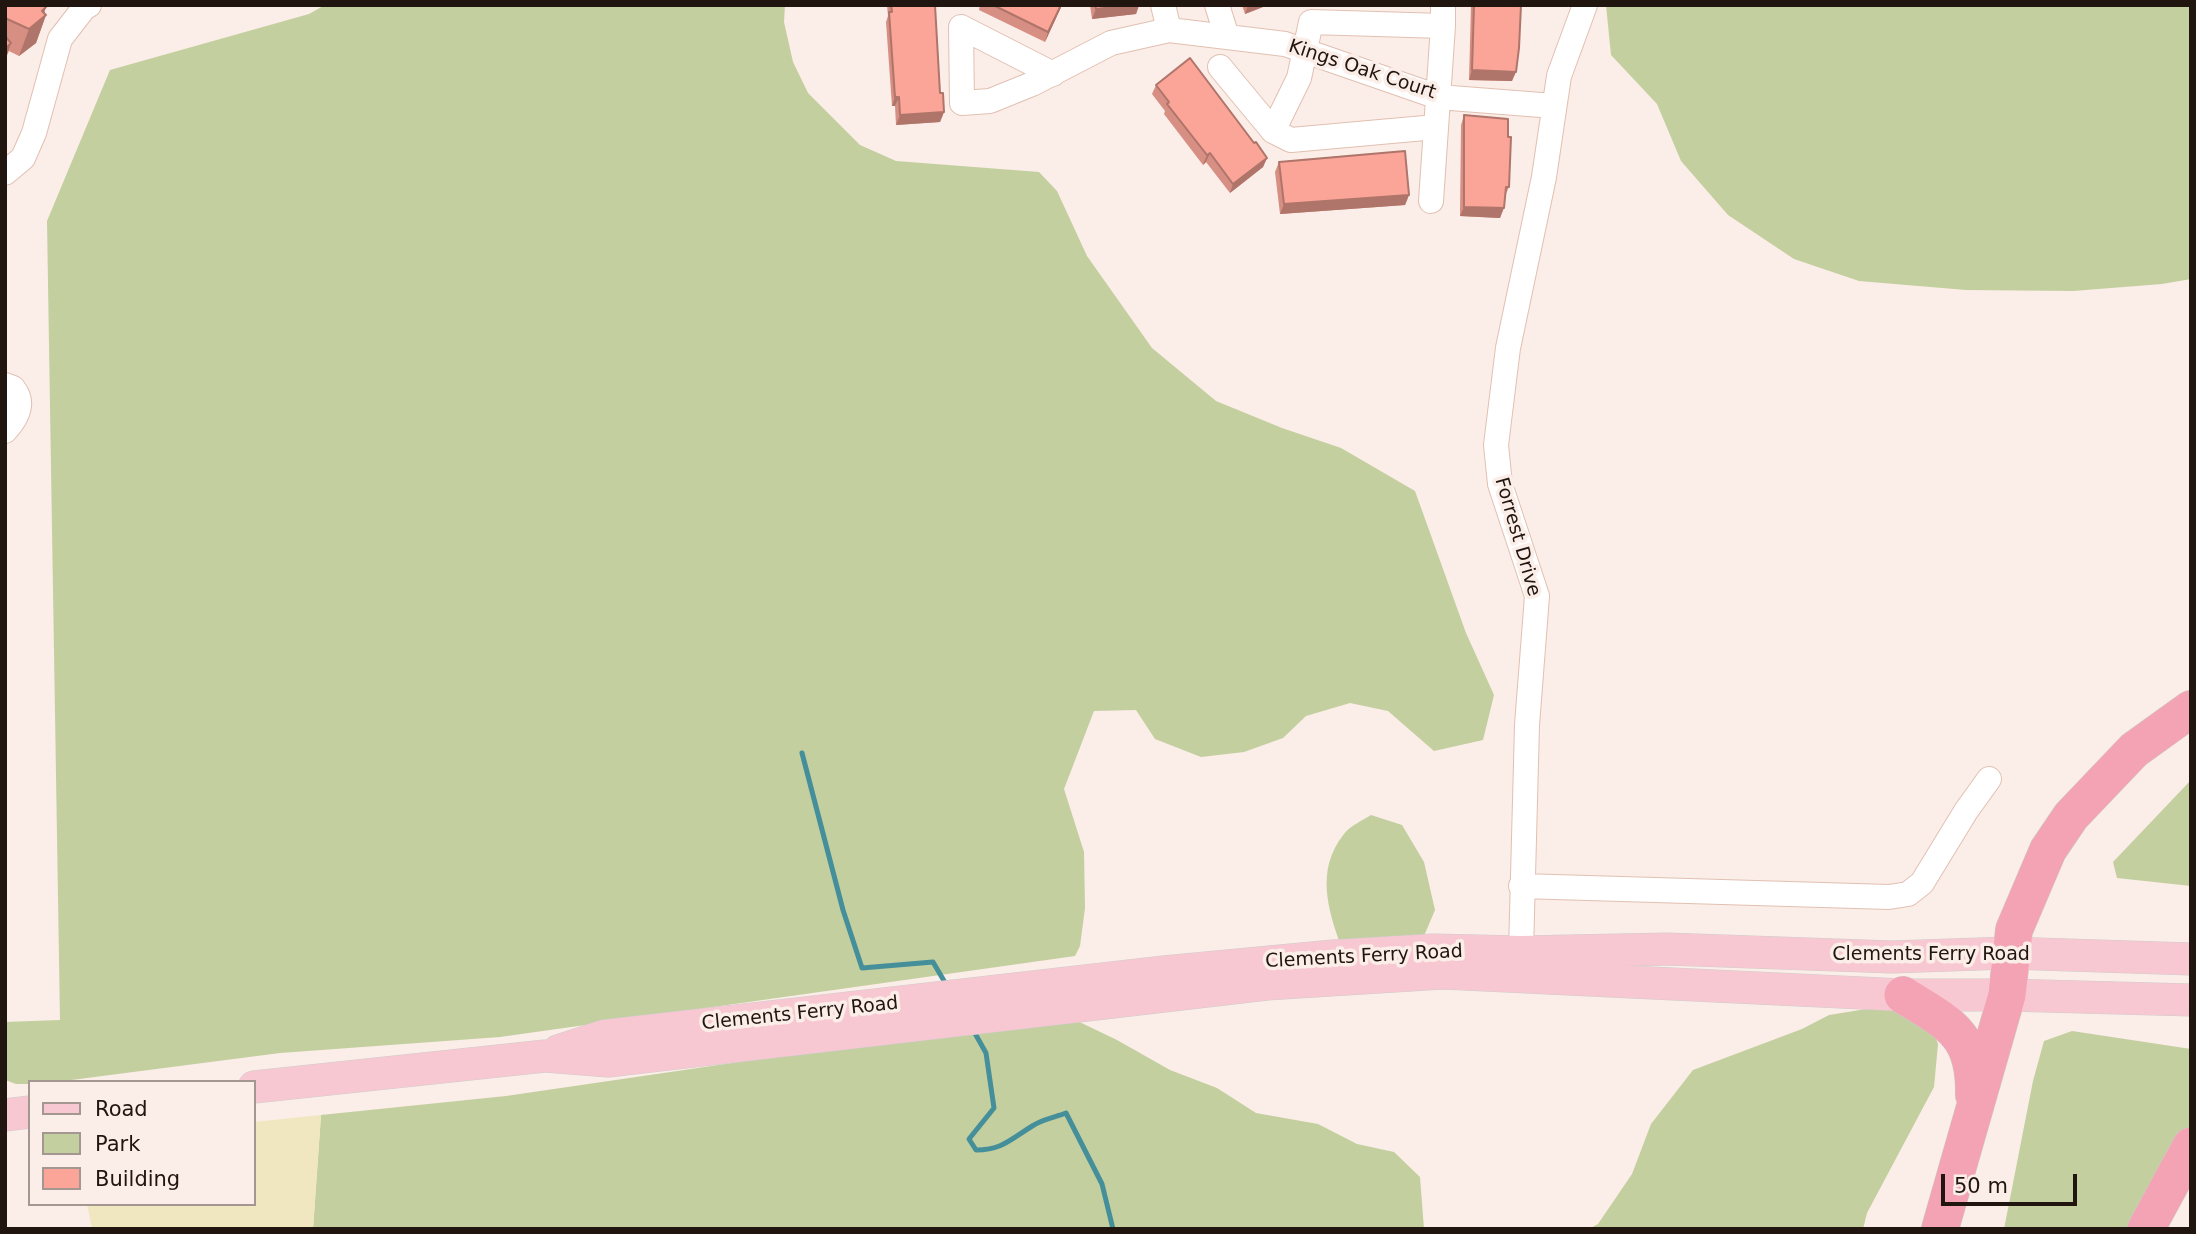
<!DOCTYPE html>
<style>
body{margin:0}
#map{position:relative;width:2196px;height:1234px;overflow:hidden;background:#fbede7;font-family:"DejaVu Sans",sans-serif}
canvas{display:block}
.frame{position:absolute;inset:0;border:7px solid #211510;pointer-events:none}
.legend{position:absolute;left:28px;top:1080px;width:228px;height:126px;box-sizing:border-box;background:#fbede7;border:2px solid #a49791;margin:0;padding:9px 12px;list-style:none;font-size:21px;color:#211510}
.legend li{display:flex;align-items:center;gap:14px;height:35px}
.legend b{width:35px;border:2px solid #a49791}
.scale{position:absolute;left:1941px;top:1174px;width:136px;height:32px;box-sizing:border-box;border:4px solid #211510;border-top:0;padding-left:9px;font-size:21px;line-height:24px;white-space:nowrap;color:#211510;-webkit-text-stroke:5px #fbede7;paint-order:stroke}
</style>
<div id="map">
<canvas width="2196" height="1234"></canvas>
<div class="frame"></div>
<ul class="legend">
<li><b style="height:9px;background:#f8c8d2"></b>Road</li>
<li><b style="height:19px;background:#c3cf9f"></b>Park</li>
<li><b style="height:19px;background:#faa598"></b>Building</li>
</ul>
<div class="scale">50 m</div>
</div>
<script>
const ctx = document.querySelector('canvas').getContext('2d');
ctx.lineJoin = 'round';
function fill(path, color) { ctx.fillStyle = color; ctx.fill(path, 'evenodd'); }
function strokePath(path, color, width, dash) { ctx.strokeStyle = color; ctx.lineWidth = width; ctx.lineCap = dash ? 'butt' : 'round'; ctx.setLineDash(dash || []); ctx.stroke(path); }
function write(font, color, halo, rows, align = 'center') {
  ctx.font = font + ' "DejaVu Sans",sans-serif'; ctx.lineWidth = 7; ctx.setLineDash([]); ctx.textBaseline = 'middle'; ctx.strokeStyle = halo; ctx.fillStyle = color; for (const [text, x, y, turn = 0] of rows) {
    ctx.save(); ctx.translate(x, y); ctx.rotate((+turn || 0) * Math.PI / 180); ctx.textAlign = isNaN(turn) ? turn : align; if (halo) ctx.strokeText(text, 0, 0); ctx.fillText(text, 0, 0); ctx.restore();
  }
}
fill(new Path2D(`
 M325,5H785L784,22L793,62L808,93L860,145L896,161L1039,172L1057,191L1087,256L1152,348L1216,401L1282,428L1341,448L1415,491L1466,633L1494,695L1483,740L1434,751L1388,711L1350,703L1306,716L1283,738L1244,752L1201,757L1155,739L1136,710L1094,711L1064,789L1084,852L1085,908L1080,946L1075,956L500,1037L280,1053L56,1082H30V1084H16L5,1080V1022L60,1020L47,221L110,70L309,14Z
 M1606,5H2191V279L2162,284L2073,291L1966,290L1859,281L1794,259L1728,215L1681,161L1657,104L1611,55Z
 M2191,780V886L2117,878L2113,862Z
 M1371,815L1402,825L1424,862L1435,910L1421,943L1342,949C1328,910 1315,870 1344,834C1350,826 1363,820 1371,815Z
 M1924,1005L1938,1044L1934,1087L1867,1213L1863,1229H1589L1598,1224L1632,1174L1651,1124L1693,1070L1802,1029L1829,1015L1879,1007Z
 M1047,1017H1069L1117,1040L1170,1070L1217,1088L1256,1113L1318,1124L1357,1144L1394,1152L1420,1177L1424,1229H313L321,1115L506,1096Z
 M2072,1031L2191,1049V1123L2170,1167L2135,1229H2004L2033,1081L2044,1041Z`), '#c3cf9f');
fill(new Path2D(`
 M321,1115L313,1229H92L87,1204H254V1122Z`), '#f0e7c1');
strokePath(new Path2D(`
 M802,753L843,910L862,968L933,962L947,986
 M972,1028L986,1053L994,1108L969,1139L976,1150C1003,1150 1012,1138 1034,1125C1043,1119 1056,1117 1066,1113L1102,1184L1113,1229`), '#458f9b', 5);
const minor = new Path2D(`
 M1163,5L1169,30
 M1217,5L1227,37
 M1443,26V5
 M1220,67L1273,131
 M1053,74L961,27L962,103L990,101L1032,84L1111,43L1169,30L1285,44L1438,97L1554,106
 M5,173L23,158L34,133L60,39L84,8L89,5
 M1431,201C1435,143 1439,85 1443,26L1311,22L1299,78L1273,131L1291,140L1436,127
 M5,385L13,388C25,403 17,418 5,431
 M1521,886L1889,897L1908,894L1922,883L1966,811L1989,779
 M1521,952L1527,725L1537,596L1500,484L1496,445L1508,348L1544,177L1559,76L1585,5`);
const major = new Path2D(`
 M558,1051L604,1036L1164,972L1333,956L1433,950L1521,952L1667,949L1892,957L2008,953L2191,959
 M254,1087L545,1056L608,1061L1267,984L1443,973L1903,995H2007L2191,1000
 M5,1115L30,1112`);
const highway = new Path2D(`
 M1903,995C1950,1024 1975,1034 1974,1095
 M1940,1229L2007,995L2014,930L2048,850L2071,816L2134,750L2191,709
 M2146,1229L2191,1146`);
strokePath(minor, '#e1c0b2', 26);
strokePath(major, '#ceccca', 33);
strokePath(highway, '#ceccca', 38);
strokePath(minor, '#fff', 24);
strokePath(major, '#f8c8d2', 32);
strokePath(highway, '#f3a3b4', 37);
fill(new Path2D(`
 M5,5L46,7L44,13L46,15L36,43L19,56L9,51L5,60Z
 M887,5H935L940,93L944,112L940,122L896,125L895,106H892L886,22L888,16Z
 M980,5H1062L1045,42L979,10Z
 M1090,5H1139L1136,14L1092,19Z
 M1242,5H1268L1245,14Z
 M1471,5H1521L1512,81L1469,80Z
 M1156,85L1254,143L1267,158L1263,167L1230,193L1206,162L1203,165L1164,114L1165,111L1152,94Z
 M1464,115L1508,137L1509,187L1505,196L1500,218L1460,216L1461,125Z
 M1279,162L1409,195L1405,205L1280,214L1275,172Z`), '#d78e83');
fill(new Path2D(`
 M1061,5H1062L1045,42L1048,32Z
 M1131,5H1139L1136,14L1092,19L1096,9Z
 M1248,5H1268L1245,14Z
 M46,7L42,18L46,15L36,43L19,56L29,29L42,11Z
 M11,43L5,60V49Z
 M1472,70L1516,72L1512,81L1469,80Z
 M895,97H899L895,106H892Z
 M944,112L940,122L896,125L900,115Z
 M1210,153L1206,162L1203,165L1207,155Z
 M1267,158L1263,167L1230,193L1233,184Z
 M1409,195L1405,205L1280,214L1284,204Z
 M1464,207L1504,208L1500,218L1460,216Z`), '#af746a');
const building = new Path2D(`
 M5,5H45L46,7L42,11L46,15L29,29L5,18Z
 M891,5H935L940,93H943L944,112L900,115L899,97H895L889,12H892Z
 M993,5H1061L1048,32Z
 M1095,5H1131L1096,9Z
 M1474,5H1521L1519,48L1516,72L1472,70Z
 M5,36L11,43L5,49Z
 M1190,58L1254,143L1256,142L1267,158L1233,184L1210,153L1207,155L1167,104L1169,102L1156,85Z
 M1464,115L1508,119V137H1511L1509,187H1506L1504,208L1464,207Z
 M1405,151L1409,195L1284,204L1279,162Z`);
fill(building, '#faa598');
strokePath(building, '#af746a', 2);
write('19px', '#211510', '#fbede7', [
 ["Kings Oak Court",1362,70,18],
 ["Forrest Drive",1517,537,74],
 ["Clements Ferry Road",1931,955],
 ["Clements Ferry Road",1364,957,-3],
 ["Clements Ferry Road",800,1014,-6]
]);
</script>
